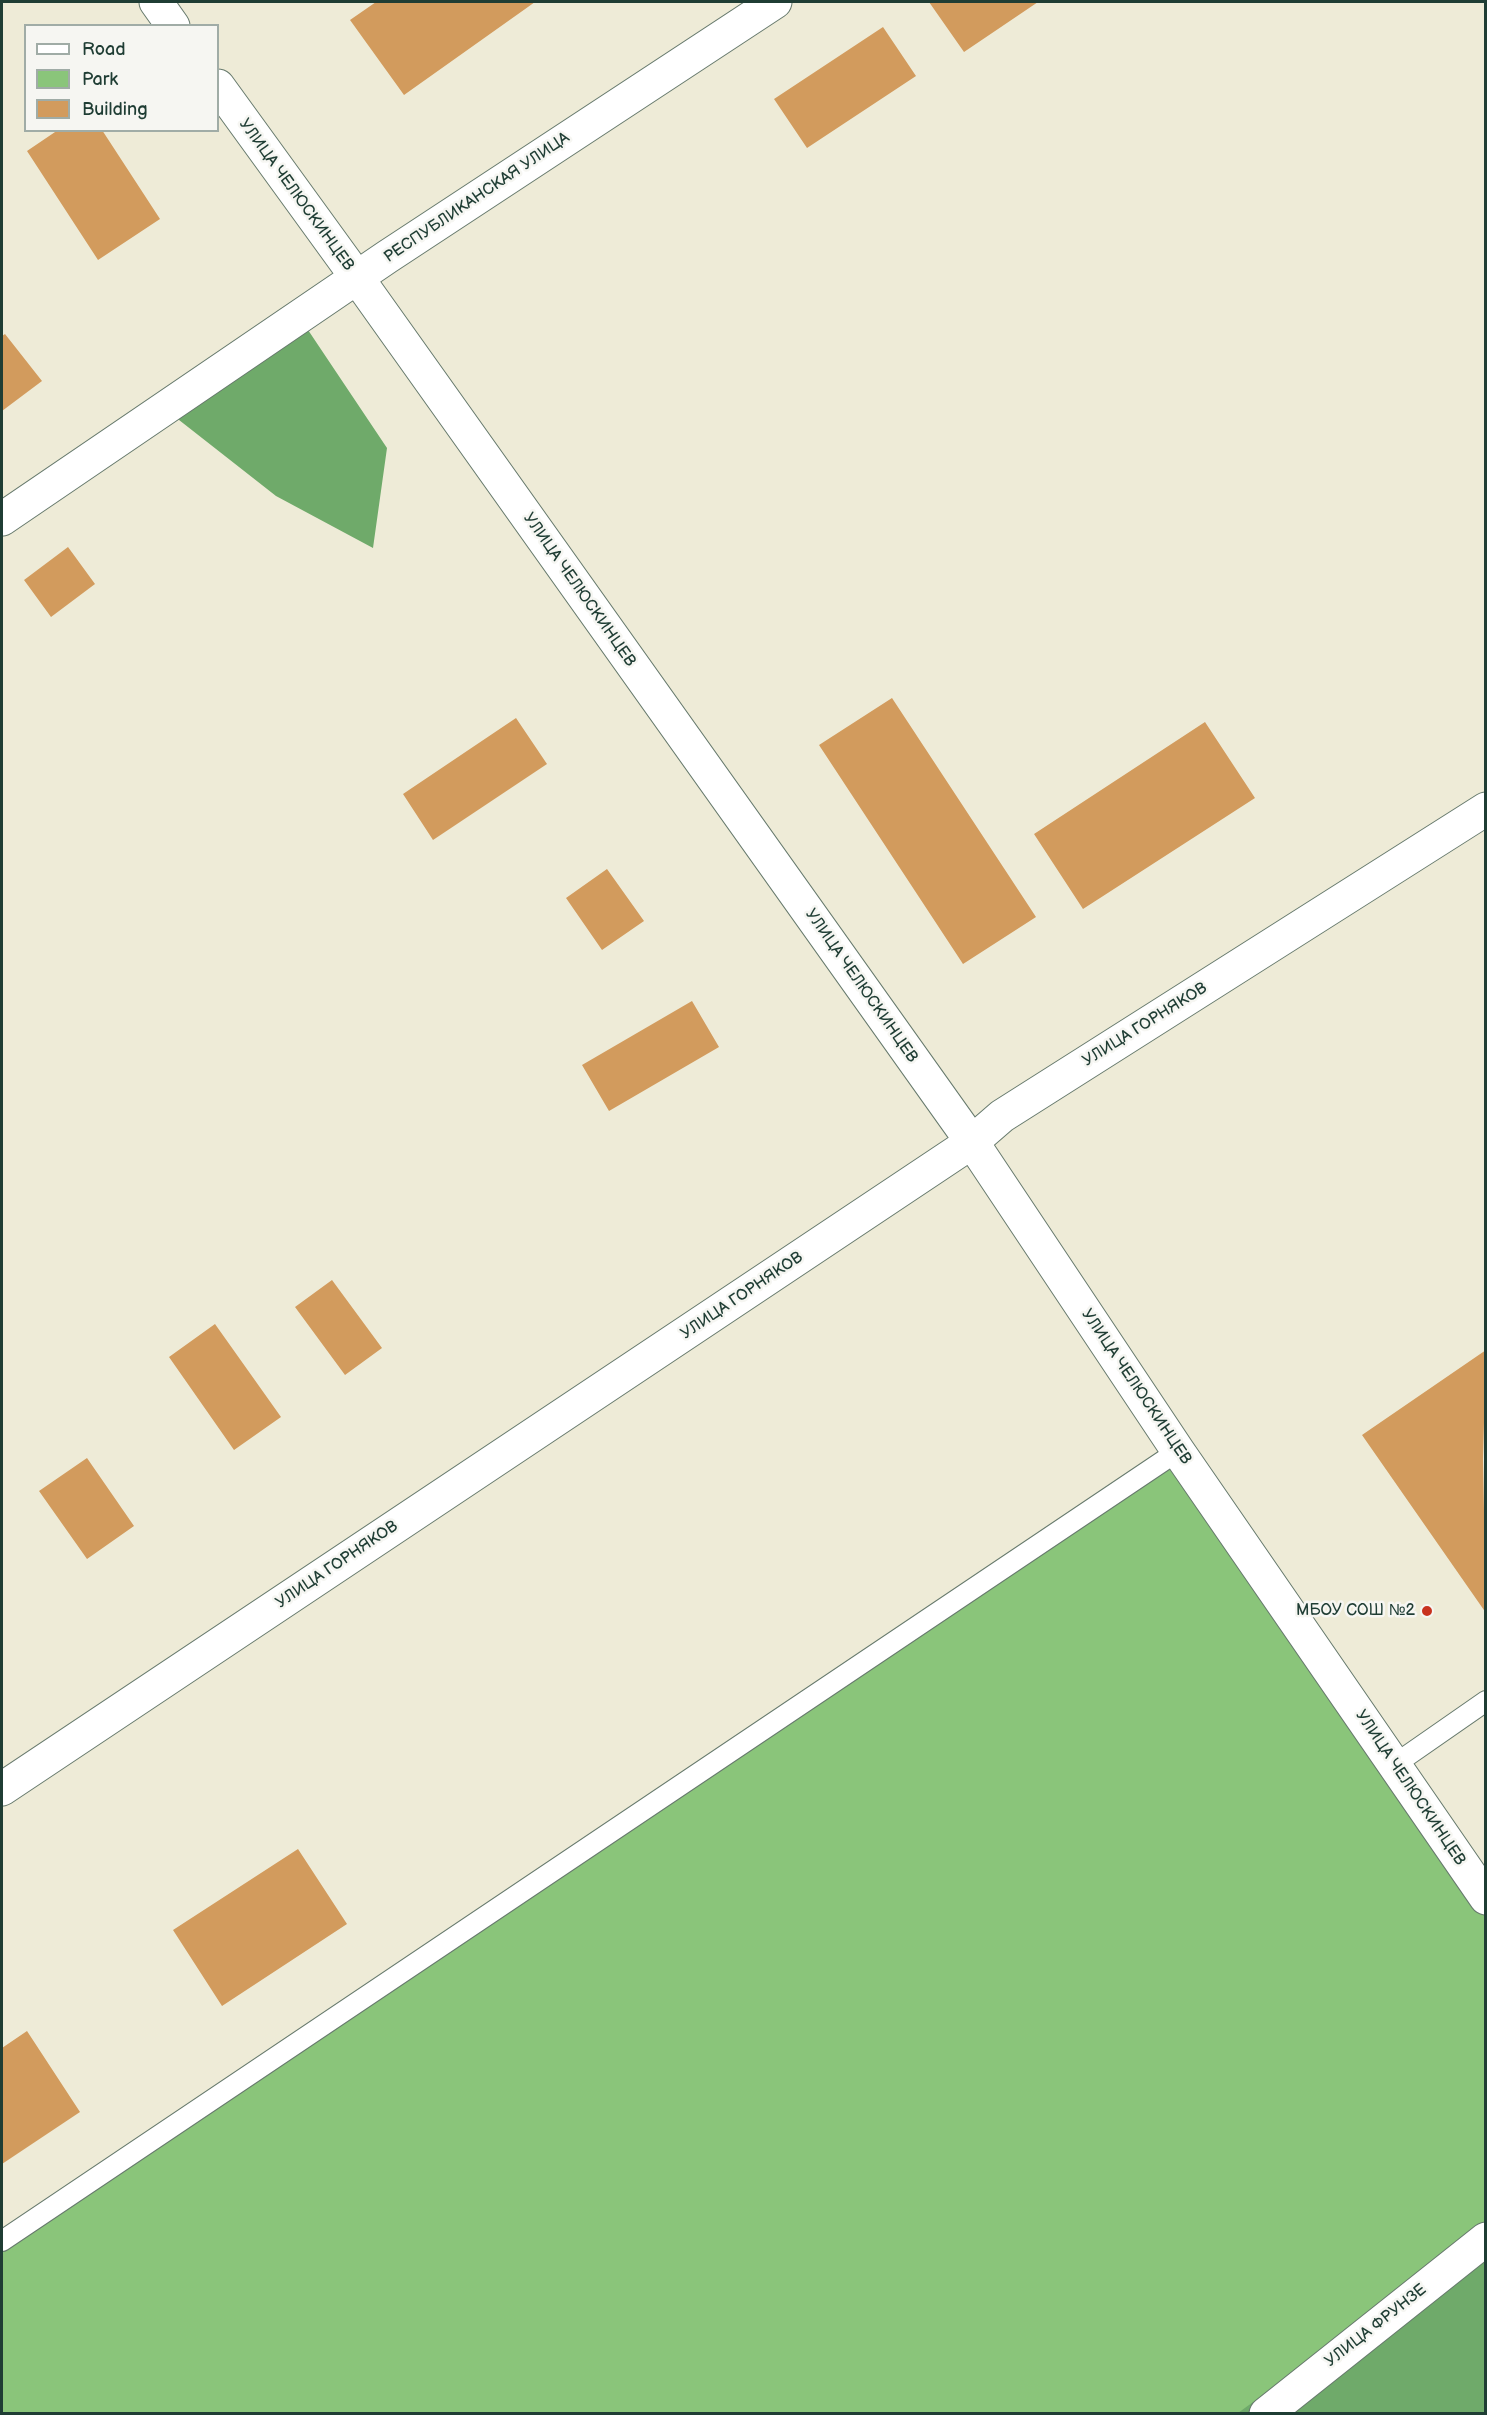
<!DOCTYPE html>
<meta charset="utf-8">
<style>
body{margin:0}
#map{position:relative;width:1487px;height:2415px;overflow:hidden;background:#eeebd7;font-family:"Balsamiq Sans",sans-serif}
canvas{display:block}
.frame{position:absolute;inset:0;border:3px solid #1f3d34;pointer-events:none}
.legend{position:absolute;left:24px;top:24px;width:195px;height:108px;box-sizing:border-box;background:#f6f6f2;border:2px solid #a0aca6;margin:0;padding:8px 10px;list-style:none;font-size:18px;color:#1f3d34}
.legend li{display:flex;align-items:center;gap:12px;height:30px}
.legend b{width:30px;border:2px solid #a0aca6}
</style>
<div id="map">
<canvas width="1487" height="2415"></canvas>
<div class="frame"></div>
<ul class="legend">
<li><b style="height:8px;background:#fff"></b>Road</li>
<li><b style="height:16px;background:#8ac57a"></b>Park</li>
<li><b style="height:16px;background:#d29b5d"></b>Building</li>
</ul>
</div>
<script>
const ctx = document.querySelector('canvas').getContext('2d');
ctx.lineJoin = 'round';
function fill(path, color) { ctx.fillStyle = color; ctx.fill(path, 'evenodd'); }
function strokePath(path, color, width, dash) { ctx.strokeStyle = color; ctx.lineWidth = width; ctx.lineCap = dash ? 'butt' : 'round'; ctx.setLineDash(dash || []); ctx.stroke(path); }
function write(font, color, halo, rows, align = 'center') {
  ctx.font = font + ' "Balsamiq Sans",sans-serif'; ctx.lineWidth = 5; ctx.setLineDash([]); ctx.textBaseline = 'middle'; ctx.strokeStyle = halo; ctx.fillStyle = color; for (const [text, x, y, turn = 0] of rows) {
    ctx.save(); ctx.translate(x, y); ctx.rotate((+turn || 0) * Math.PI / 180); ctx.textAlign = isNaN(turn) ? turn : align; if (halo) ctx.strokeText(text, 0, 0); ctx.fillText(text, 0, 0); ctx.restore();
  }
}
fill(new Path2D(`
 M1178,1451L1485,1898V2413L2,2414V2241Z`), '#8ac57a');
fill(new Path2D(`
 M300,318L387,448L373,548L276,496L165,409Z
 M1485,2233V2413H1238Z`), '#6faa6a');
fill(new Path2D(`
 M376,2H535L404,95L350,20Z
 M929,2H1038L964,52Z
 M883,27L916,76L807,148L774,99Z
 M58,130H102L160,219L98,260L27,151Z
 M5,334L42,381L2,411V336Z
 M68,547L95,584L51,617L24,580Z
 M892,698L1036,917L963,964L819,745Z
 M516,718L547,764L433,840L403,794Z
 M1205,722L1255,798L1083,909L1034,834Z
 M607,869L644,921L602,950L566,898Z
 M692,1001L719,1047L609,1111L582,1065Z
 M332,1280L382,1348L345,1375L295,1307Z
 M215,1324L281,1417L234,1450L169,1357Z
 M1486,1350L1483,1459L1486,1613L1362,1435Z
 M87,1458L134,1526L87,1559L39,1491Z
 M298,1849L347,1924L222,2006L173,1930Z
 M27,2031L80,2112L2,2164V2048Z`), '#d29b5d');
const lane = new Path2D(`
 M1394,1765L1486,1701
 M2,2241L1178,1451`);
const street = new Path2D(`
 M156,2L173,26
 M218,86L358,279L972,1142L1178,1451L1486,1898
 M2,519L387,257L775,2
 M2,1789L972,1142L1002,1116L1486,809
 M1266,2414L1486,2239`);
strokePath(lane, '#677a6d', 22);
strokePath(street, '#677a6d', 35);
strokePath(lane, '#fff', 20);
strokePath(street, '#fff', 33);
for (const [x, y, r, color] of [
 [1427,1611,6,"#c8321e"]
]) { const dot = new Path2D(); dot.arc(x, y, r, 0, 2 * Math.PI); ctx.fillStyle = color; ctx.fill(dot); strokePath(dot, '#f6f6f2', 2); }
write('16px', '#1f3d34', '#f6f6f2', [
 ["УЛИЦА ЧЕЛЮСКИНЦЕВ",296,195,54],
 ["РЕСПУБЛИКАНСКАЯ УЛИЦА",477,198,-34],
 ["УЛИЦА ЧЕЛЮСКИНЦЕВ",579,590,55],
 ["УЛИЦА ЧЕЛЮСКИНЦЕВ",861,986,55],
 ["УЛИЦА ГОРНЯКОВ",1145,1025,-32],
 ["УЛИЦА ГОРНЯКОВ",742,1296,-34],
 ["УЛИЦА ЧЕЛЮСКИНЦЕВ",1136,1387,56],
 ["УЛИЦА ГОРНЯКОВ",337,1565,-34],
 ["УЛИЦА ЧЕЛЮСКИНЦЕВ",1410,1788,56],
 ["УЛИЦА ФРУНЗЕ",1376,2326,-38]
]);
write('16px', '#1f3d34', '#f6f6f2', [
 ["МБОУ СОШ №2",1415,1611]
], 'right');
</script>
